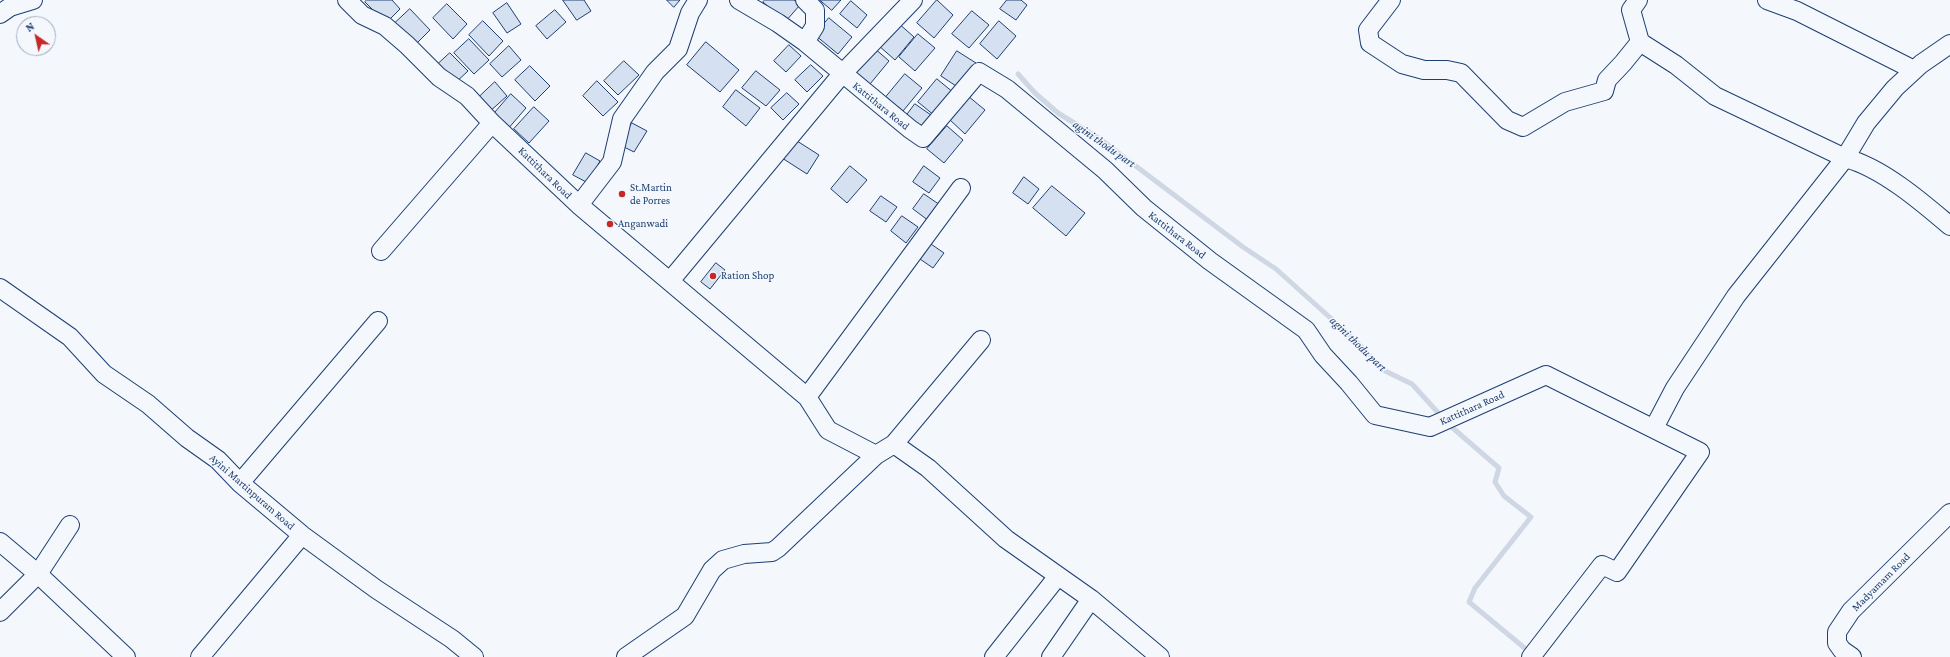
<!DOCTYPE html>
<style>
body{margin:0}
#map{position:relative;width:1950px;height:657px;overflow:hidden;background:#f4f7fb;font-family:"Crimson Pro",serif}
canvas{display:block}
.north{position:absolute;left:16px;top:16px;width:40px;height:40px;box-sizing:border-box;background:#f4f7fb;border:1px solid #9eadc5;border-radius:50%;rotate:326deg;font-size:11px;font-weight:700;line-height:16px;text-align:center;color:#1d3f73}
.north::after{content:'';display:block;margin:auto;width:14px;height:18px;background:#c62828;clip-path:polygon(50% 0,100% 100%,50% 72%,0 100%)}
</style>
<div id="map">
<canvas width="1950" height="657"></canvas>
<div class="north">N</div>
</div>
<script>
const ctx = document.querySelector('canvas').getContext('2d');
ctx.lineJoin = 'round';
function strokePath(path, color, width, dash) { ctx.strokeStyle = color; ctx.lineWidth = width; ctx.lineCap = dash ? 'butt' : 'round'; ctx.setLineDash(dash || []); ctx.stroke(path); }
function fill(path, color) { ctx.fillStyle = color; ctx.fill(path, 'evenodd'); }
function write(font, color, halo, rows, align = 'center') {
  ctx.font = font + ' "Crimson Pro",serif'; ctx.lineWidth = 3; ctx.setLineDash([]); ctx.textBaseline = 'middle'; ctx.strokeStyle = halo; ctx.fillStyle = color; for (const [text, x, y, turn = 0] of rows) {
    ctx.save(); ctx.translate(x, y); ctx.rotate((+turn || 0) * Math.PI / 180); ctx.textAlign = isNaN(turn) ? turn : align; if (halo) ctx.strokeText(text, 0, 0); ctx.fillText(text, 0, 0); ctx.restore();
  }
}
strokePath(new Path2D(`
 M1018,74L1035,93L1058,113L1100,139L1243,247L1276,269L1355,340L1383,370L1412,384L1442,417
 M1447,423L1499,468L1495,482L1504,496L1531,517L1475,588L1469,602L1527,650`), '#cfd7e4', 5);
const building = new Path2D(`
 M367,0H392L400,9L386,23L365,2Z
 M563,0H584L591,11L577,20Z
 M667,0H680L674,7Z
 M765,0H794L800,5L785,22L763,2Z
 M820,0H841L832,10Z
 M937,0L953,15L934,38L917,23Z
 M1007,0H1021L1027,5L1016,20L1000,9Z
 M851,1L867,15L857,28L840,14Z
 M507,3L521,24L507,33L493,13Z
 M447,4L467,24L453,39L433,18Z
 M410,9L430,30L416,44L395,23Z
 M555,10L566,22L547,39L536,26Z
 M972,11L989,25L969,48L952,34Z
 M829,18L852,37L838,54L815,35Z
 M483,21L503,41L489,56L469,35Z
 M999,21L1016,36L997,59L980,44Z
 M897,22L914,37L895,60L878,45Z
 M918,34L935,48L915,71L899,57Z
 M469,39L489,60L474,74L454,53Z
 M706,42L739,70L720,92L687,65Z
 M789,45L801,56L786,72L774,61Z
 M509,46L521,60L502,77L490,64Z
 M873,47L889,61L870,84L853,70Z
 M957,51L976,63L959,88L941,76Z
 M450,53L468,71L454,84L437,65Z
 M624,61L639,75L618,95L604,81Z
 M811,65L823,76L807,92L795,80Z
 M530,66L550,86L535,101L515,80Z
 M756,71L780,90L766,106L742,88Z
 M905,74L922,88L903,111L886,97Z
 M937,79L954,93L935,116L918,102Z
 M597,81L618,102L603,116L583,96Z
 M495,82L507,96L488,113L476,100Z
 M736,90L760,108L746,126L723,107Z
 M787,93L799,104L783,120L771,108Z
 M511,94L526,108L507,130L492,116Z
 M968,96L985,110L965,134L949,119Z
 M915,104L931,115L920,130L904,119Z
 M534,107L549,121L529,143L514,129Z
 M632,123L647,131L634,152L620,145Z
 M947,126L963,140L944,163L927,149Z
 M794,139L819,155L807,174L782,158Z
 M586,153L600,161L588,183L573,175Z
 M850,166L867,180L847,203L831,189Z
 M924,166L940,178L929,193L913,182Z
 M1024,177L1039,189L1028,204L1013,193Z
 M1052,186L1085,213L1066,236L1033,208Z
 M924,194L940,205L929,221L913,209Z
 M881,196L897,207L886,222L870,211Z
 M902,216L918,227L906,243L891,231Z
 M928,242L944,253L933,268L917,257Z
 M716,263L725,270L710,289L701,282Z`);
fill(building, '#d5e0f0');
strokePath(building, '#1d3f73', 1);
const minor = new Path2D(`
 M347,0L362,15L385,26L407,45L439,77L467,96L492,123L579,205L612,162L622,119L655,72L678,49L690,13L698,0
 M739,0L778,23L805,42L910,129L923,138L979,72L1007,89L1105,170L1144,208L1210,261L1306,330L1323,355L1349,383L1375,415L1430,427L1546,375L1700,452L1617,572L1602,565L1531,657
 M1391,0L1368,30L1370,43L1402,64L1424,70H1447L1461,73L1507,120L1523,127L1565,102L1604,91L1607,80L1623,63L1640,42
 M1638,0L1631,10L1640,42L1676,65L1715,96L1845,158C1881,167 1922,202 1950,226
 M1767,0L1797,11L1914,70
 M0,14L10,7L33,0
 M805,42L815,26V10L805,0
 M579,205L807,397L828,430L876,455L894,444L928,468L1006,539L1091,599L1160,657
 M381,251L492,123
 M670,281L842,74L913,0
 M0,288L70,337L104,374L148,404L187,438L218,460L240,483L302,535L376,589L452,639L474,657
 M807,397L961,188
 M1654,428L1675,388L1736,296L1845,158L1866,123L1895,88L1921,64L1950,44
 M894,444L981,340
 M240,483L378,321
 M0,542L38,574L70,525
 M0,612L38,574L126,657
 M200,657L302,535
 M626,657L685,616L712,570L723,560L744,554L772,552L778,548L876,455
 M994,657L1058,576
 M1051,657L1091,599
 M1852,657L1842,650L1837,643V632L1851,611L1950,513`);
strokePath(minor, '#1d3f73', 20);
strokePath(minor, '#f4f7fb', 18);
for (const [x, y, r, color] of [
 [622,194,4,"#c62828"],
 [610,224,4,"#c62828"],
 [713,276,4,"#c62828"]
]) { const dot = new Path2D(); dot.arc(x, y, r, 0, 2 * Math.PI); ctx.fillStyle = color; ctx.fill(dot); strokePath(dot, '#f4f7fb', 1.5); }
write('11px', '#1d3f73', '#f4f7fb', [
 ["Kattithara Road",881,106,39],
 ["Kattithara Road",545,173,44],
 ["Kattithara Road",1177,235,38],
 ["Kattithara Road",1472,408,-24],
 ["Ayini Martinpuram Road",252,492,41],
 ["Madyamam Road",1881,582,-45]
]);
write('11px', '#1d3f73', '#f4f7fb', [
 ["St.Martin",630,188],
 ["de Porres",630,201],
 ["Anganwadi",618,224],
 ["Ration Shop",721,276]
], 'left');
write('italic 12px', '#1d3f73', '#f4f7fb', [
 ["agini thodu part",1104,144,35],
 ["agini thodu part",1358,344,44]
]);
</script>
